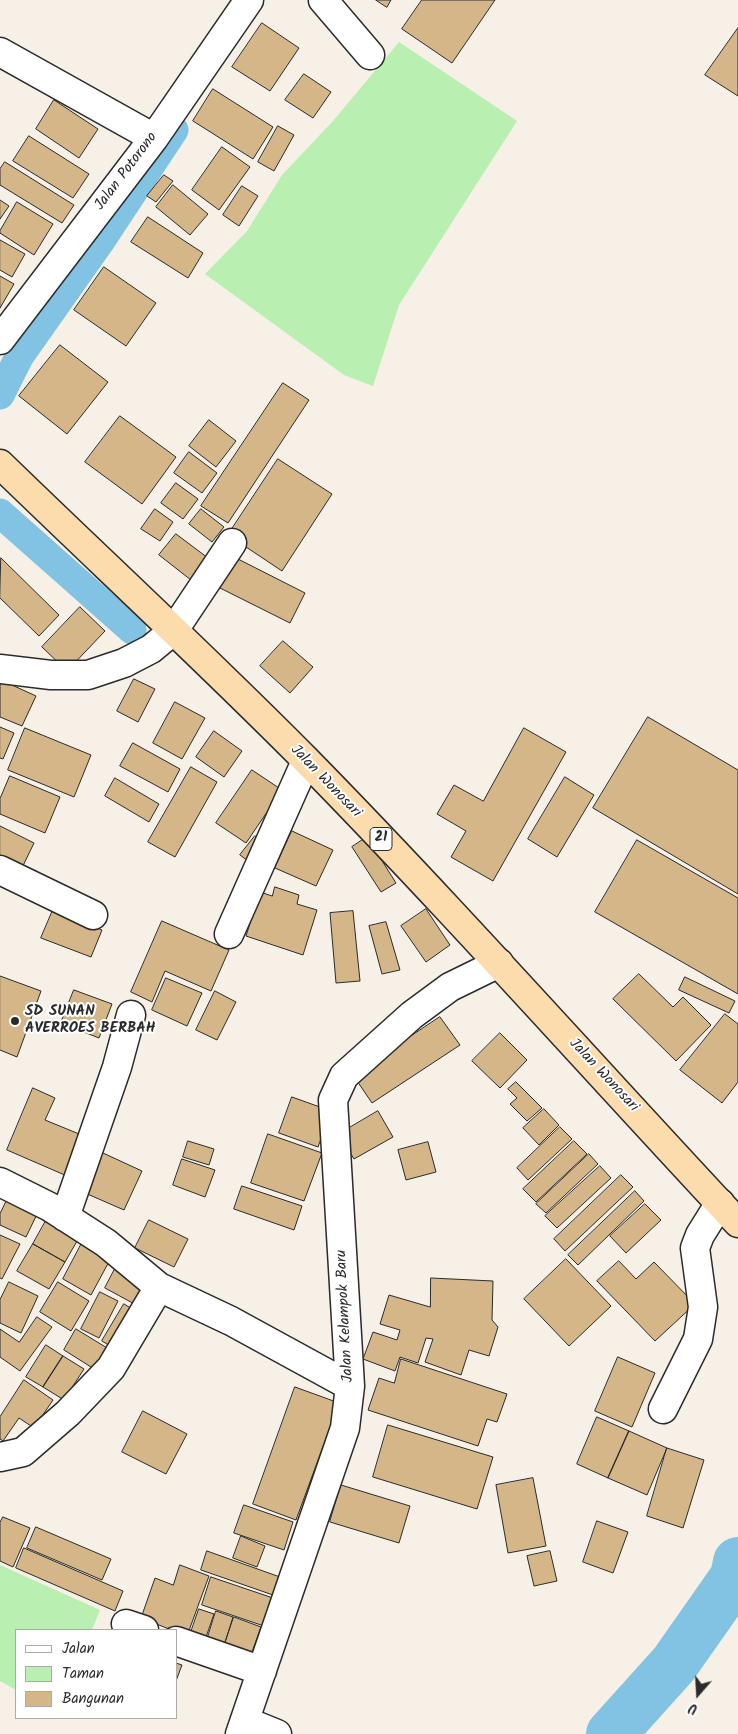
<!DOCTYPE html>
<style>
body{margin:0}
#map{position:relative;width:738px;height:1734px;overflow:hidden;background:#f6f0e7;font-family:Kalam,sans-serif}
canvas{display:block}
.legend{position:absolute;left:15px;top:1629px;width:162px;height:90px;box-sizing:border-box;background:#fff;border:1px solid #aaa;margin:0;padding:6px 9px;list-style:none;font-size:15px;color:#2b2b2b}
.legend li{display:flex;align-items:center;gap:10px;height:25px}
.legend b{width:25px;border:1px solid #aaa}
.north{position:absolute;left:673px;top:1669px;width:50px;height:50px;-webkit-text-stroke:4px #fff;paint-order:stroke;rotate:199deg;font-size:14px;font-weight:700;line-height:20px;text-align:center;color:#2b2b2b}
.north::after{content:'';display:block;margin:auto;width:18px;height:22px;background:#2b2b2b;clip-path:polygon(50% 0,100% 100%,50% 72%,0 100%)}
</style>
<div id="map">
<canvas width="738" height="1734"></canvas>
<ul class="legend">
<li><b style="height:6px;background:#fff"></b>Jalan</li>
<li><b style="height:14px;background:#b9efb1"></b>Taman</li>
<li><b style="height:14px;background:#d4b688"></b>Bangunan</li>
</ul>
<div class="north">U</div>
</div>
<script>
const ctx = document.querySelector('canvas').getContext('2d');
ctx.lineJoin = 'round';
function fill(path, color) { ctx.fillStyle = color; ctx.fill(path, 'evenodd'); }
function strokePath(path, color, width, dash) { ctx.strokeStyle = color; ctx.lineWidth = width; ctx.lineCap = dash ? 'butt' : 'round'; ctx.setLineDash(dash || []); ctx.stroke(path); }
function write(font, color, halo, rows, align = 'center') {
  ctx.font = font + ' Kalam,sans-serif'; ctx.lineWidth = 4; ctx.setLineDash([]); ctx.textBaseline = 'middle'; ctx.strokeStyle = halo; ctx.fillStyle = color; for (const [text, x, y, turn = 0] of rows) {
    ctx.save(); ctx.translate(x, y); ctx.rotate((+turn || 0) * Math.PI / 180); ctx.textAlign = isNaN(turn) ? turn : align; if (halo) ctx.strokeText(text, 0, 0); ctx.fillText(text, 0, 0); ctx.restore();
  }
}
fill(new Path2D(`
 M399,42L517,121L399,305L373,386L344,375L205,274L247,231L282,175L333,121Z
 M0,1565L100,1610L92,1630H16V1690L0,1681Z`), '#b9efb1');
strokePath(new Path2D(`
 M0,395L19,357L100,242L174,130
 M0,513L132,630`), '#82c2e2', 29);
strokePath(new Path2D(`
 M611,1734L674,1664L735,1577L738,1562`), '#82c2e2', 50);
const building = new Path2D(`
 M376,0H391L387,7Z
 M422,0H495L452,63L402,29Z
 M262,23L299,48L270,91L232,67Z
 M738,28V96L705,75Z
 M304,74L331,92L313,118L285,100Z
 M213,89L273,127L253,159L193,121Z
 M54,100L98,129L79,158L36,129Z
 M278,126L294,135L274,171L258,162Z
 M29,136L89,174L73,198L13,161Z
 M222,147L250,167L219,210L192,190Z
 M5,162L74,205L62,223L0,185V169Z
 M164,175L173,181L156,202L147,196Z
 M173,185L208,214L190,235L156,207Z
 M242,186L258,196L239,226L223,215Z
 M0,200L9,206L0,219Z
 M17,202L53,224L34,255L0,233V231Z
 M148,217L203,253L188,278L131,242Z
 M0,240L25,254L12,277L0,270Z
 M104,267L156,303L126,346L74,310Z
 M0,276L14,284L0,308Z
 M60,345L108,382L67,434L19,396Z
 M283,383L309,400L228,523L201,506Z
 M120,416L176,457L142,504L85,462Z
 M209,420L236,441L216,467L189,446Z
 M189,452L217,473L202,493L174,473Z
 M278,459L332,494L282,571L228,535Z
 M176,483L198,499L183,519L161,503Z
 M155,509L173,522L160,541L141,529Z
 M201,509L224,527L212,542L189,524Z
 M176,534L208,558L191,580L159,555Z
 M1,558L59,615L39,636L0,598Z
 M236,558L305,593L290,623L220,588Z
 M80,607L105,631L67,671L42,647Z
 M283,641L313,667L290,693L260,666Z
 M134,679L155,689L138,722L117,711Z
 M1,680L36,696L22,726L0,717V684Z
 M175,702L205,718L182,759L153,743Z
 M648,717L738,770V894L593,808Z
 M0,727L14,733L3,759L0,758Z
 M25,728L91,755L74,797L8,770Z
 M524,728L566,752L493,881L451,857L466,831L437,814L454,785L483,801Z
 M214,731L242,751L224,777L196,757Z
 M133,743L180,769L168,792L120,766Z
 M191,767L217,782L175,857L148,842Z
 M252,770L282,790L246,843L216,823Z
 M10,776L60,797L45,833L0,814V799Z
 M565,777L594,795L557,857L528,839Z
 M115,778L159,804L149,822L105,796Z
 M0,826L34,843L19,874L0,864Z
 M292,831L333,850L316,886L275,868Z
 M255,836L263,841L248,861L240,855Z
 M367,837L396,883L381,892L352,847Z
 M637,840L738,898V994L595,912Z
 M275,887L299,895L297,904L317,910L303,955L246,936L260,892L272,896Z
 M426,909L450,945L426,962L401,926Z
 M53,910L102,930L91,957L41,938Z
 M353,911L360,981L336,983L330,913Z
 M162,921L229,950L211,991L165,971L152,1002L131,992Z
 M386,922L400,970L382,974L369,926Z
 M639,974L673,1007L683,997L711,1025L676,1061L613,999Z
 M0,976L41,991L17,1057L0,1050Z
 M685,977L735,1001L729,1013L679,990Z
 M166,978L202,993L187,1026L152,1010Z
 M74,990L112,1004L99,1038L61,1023Z
 M215,991L236,1002L217,1040L196,1030Z
 M725,1014L738,1024V1082L722,1103L680,1070Z
 M440,1017L460,1045L372,1103L353,1075Z
 M500,1033L527,1060L500,1088L472,1061Z
 M516,1082L542,1108L527,1121L510,1104L517,1098L508,1089Z
 M33,1088L55,1098L45,1120L84,1136L67,1176L7,1150Z
 M292,1097L331,1111L318,1147L279,1133Z
 M544,1109L559,1125L539,1145L523,1128Z
 M378,1111L393,1137L354,1159L339,1134Z
 M560,1127L572,1139L528,1180L517,1168Z
 M268,1134L322,1153L304,1201L251,1183Z
 M188,1141L214,1149L209,1165L183,1157Z
 M574,1141L587,1154L536,1202L523,1189Z
 M428,1142L436,1172L406,1180L398,1150Z
 M103,1153L142,1171L124,1210L85,1193Z
 M589,1154L598,1164L546,1213L536,1204Z
 M182,1159L215,1170L205,1197L173,1185Z
 M600,1166L611,1178L557,1228L545,1216Z
 M621,1175L633,1187L565,1251L554,1239Z
 M242,1186L302,1206L294,1230L234,1209Z
 M635,1191L644,1201L578,1265L568,1255Z
 M10,1194L40,1208L26,1237L0,1225V1214Z
 M645,1204L661,1220L626,1253L610,1236Z
 M48,1217L80,1236L65,1262L33,1244Z
 M149,1220L188,1239L174,1267L135,1248Z
 M0,1235L20,1244L2,1279L0,1278Z
 M82,1243L111,1258L91,1295L63,1279Z
 M33,1244L65,1262L49,1289L17,1271Z
 M566,1259L611,1306L569,1346L524,1299Z
 M619,1261L636,1279L654,1262L695,1304L655,1341L597,1281Z
 M117,1265L153,1283L140,1307L105,1288Z
 M431,1278L493,1281L492,1320L498,1327L489,1356L469,1350L461,1375L425,1362L433,1339L426,1338L418,1363L400,1357L395,1371L363,1359L373,1332L397,1340L400,1330L380,1324L389,1295L430,1307Z
 M9,1282L38,1296L21,1333L0,1323V1300Z
 M58,1282L89,1301L71,1331L40,1312Z
 M100,1292L118,1301L99,1338L81,1329Z
 M124,1304L137,1312L115,1349L102,1341Z
 M37,1317L52,1327L20,1371L0,1357V1329L19,1342Z
 M76,1329L112,1351L99,1372L64,1350Z
 M46,1345L63,1356L43,1387L26,1377Z
 M63,1356L84,1369L64,1400L43,1387Z
 M618,1357L655,1373L632,1427L595,1411Z
 M401,1359L507,1394L497,1422L487,1419L478,1446L368,1410L379,1378L394,1383Z
 M24,1380L53,1400L34,1428L19,1418L3,1441L0,1439V1417Z
 M295,1387L339,1403L296,1520L253,1504Z
 M143,1411L187,1434L166,1474L122,1452Z
 M597,1417L629,1431L608,1478L577,1464Z
 M388,1425L493,1457L477,1509L373,1477Z
 M629,1431L667,1448L647,1495L608,1478Z
 M667,1448L704,1460L683,1528L647,1516Z
 M533,1478L546,1546L508,1553L496,1485Z
 M341,1485L410,1506L399,1543L330,1522Z
 M244,1505L293,1522L284,1550L234,1533Z
 M3,1517L30,1528L13,1567L0,1561V1523Z
 M597,1521L628,1532L613,1573L583,1562Z
 M36,1527L111,1559L102,1580L27,1548Z
 M241,1536L265,1546L257,1567L233,1558Z
 M24,1548L123,1591L115,1611L16,1568Z
 M207,1551L280,1577L273,1595L201,1570Z
 M550,1551L557,1581L534,1586L527,1556Z
 M180,1565L209,1576L187,1636L141,1618L155,1578L173,1585Z
 M211,1577L273,1598L264,1626L202,1605Z
 M199,1609L214,1614L205,1640L190,1635Z
 M216,1611L233,1617L224,1646L207,1640Z
 M234,1617L261,1627L251,1655L224,1646Z
 M176,1663L182,1665L176,1681Z`);
fill(building, '#d4b688');
strokePath(building, '#2b2b2b', 1);
const minor = new Path2D(`
 M323,0L370,55
 M0,52L154,138
 M0,340L154,138L249,0
 M0,669L51,675H88L124,663L151,649L174,630L232,543
 M0,870L93,915
 M229,934L306,761
 M0,1182L50,1207L106,1243L159,1287L231,1321L350,1386
 M65,1217L117,1067L131,1015
 M663,1409L698,1339L703,1307L695,1248L700,1235L720,1203
 M0,1457L23,1452L68,1413L111,1368L159,1287
 M126,1624L144,1630
 M176,1641L262,1671
 M245,1721L277,1734
 M240,1734L345,1428L350,1386L333,1100L344,1076L412,1015L450,987L499,963`);
const highway = new Path2D(`
 M0,464C102,563 206,659 306,760C454,911 594,1069 738,1223`);
strokePath(minor, '#2b2b2b', 31);
strokePath(highway, '#2b2b2b', 31);
strokePath(minor, '#fff', 28);
strokePath(highway, '#fcdcac', 28);
for (const [x, y, r, color] of [
 [15,1021,5,"#2b2b2b"]
]) { const dot = new Path2D(); dot.arc(x, y, r, 0, 2 * Math.PI); ctx.fillStyle = color; ctx.fill(dot); strokePath(dot, '#fff', 2); }
for (const [x, y, w] of [
 [381,839,22]
]) { const box = new Path2D(); box.roundRect(x - w / 2, y - 11.5, w, 23, 4); ctx.fillStyle = '#fff'; ctx.fill(box); strokePath(box, '#2b2b2b', 1); }
write('bold 14px', '#2b2b2b', null, [
 ["21",381,839]
]);
write('15px', '#2b2b2b', '#fff', [
 ["Jalan Potorono",127,172,-53],
 ["Jalan Wonosari",325,782,46],
 ["Jalan Wonosari",603,1076,47],
 ["Jalan Kelampok Baru",346,1316,-93]
]);
write('bold 15px', '#2b2b2b', '#fff', [
 ["SD SUNAN",25,1012],
 ["AVERROES BERBAH",25,1029]
], 'left');
</script>
